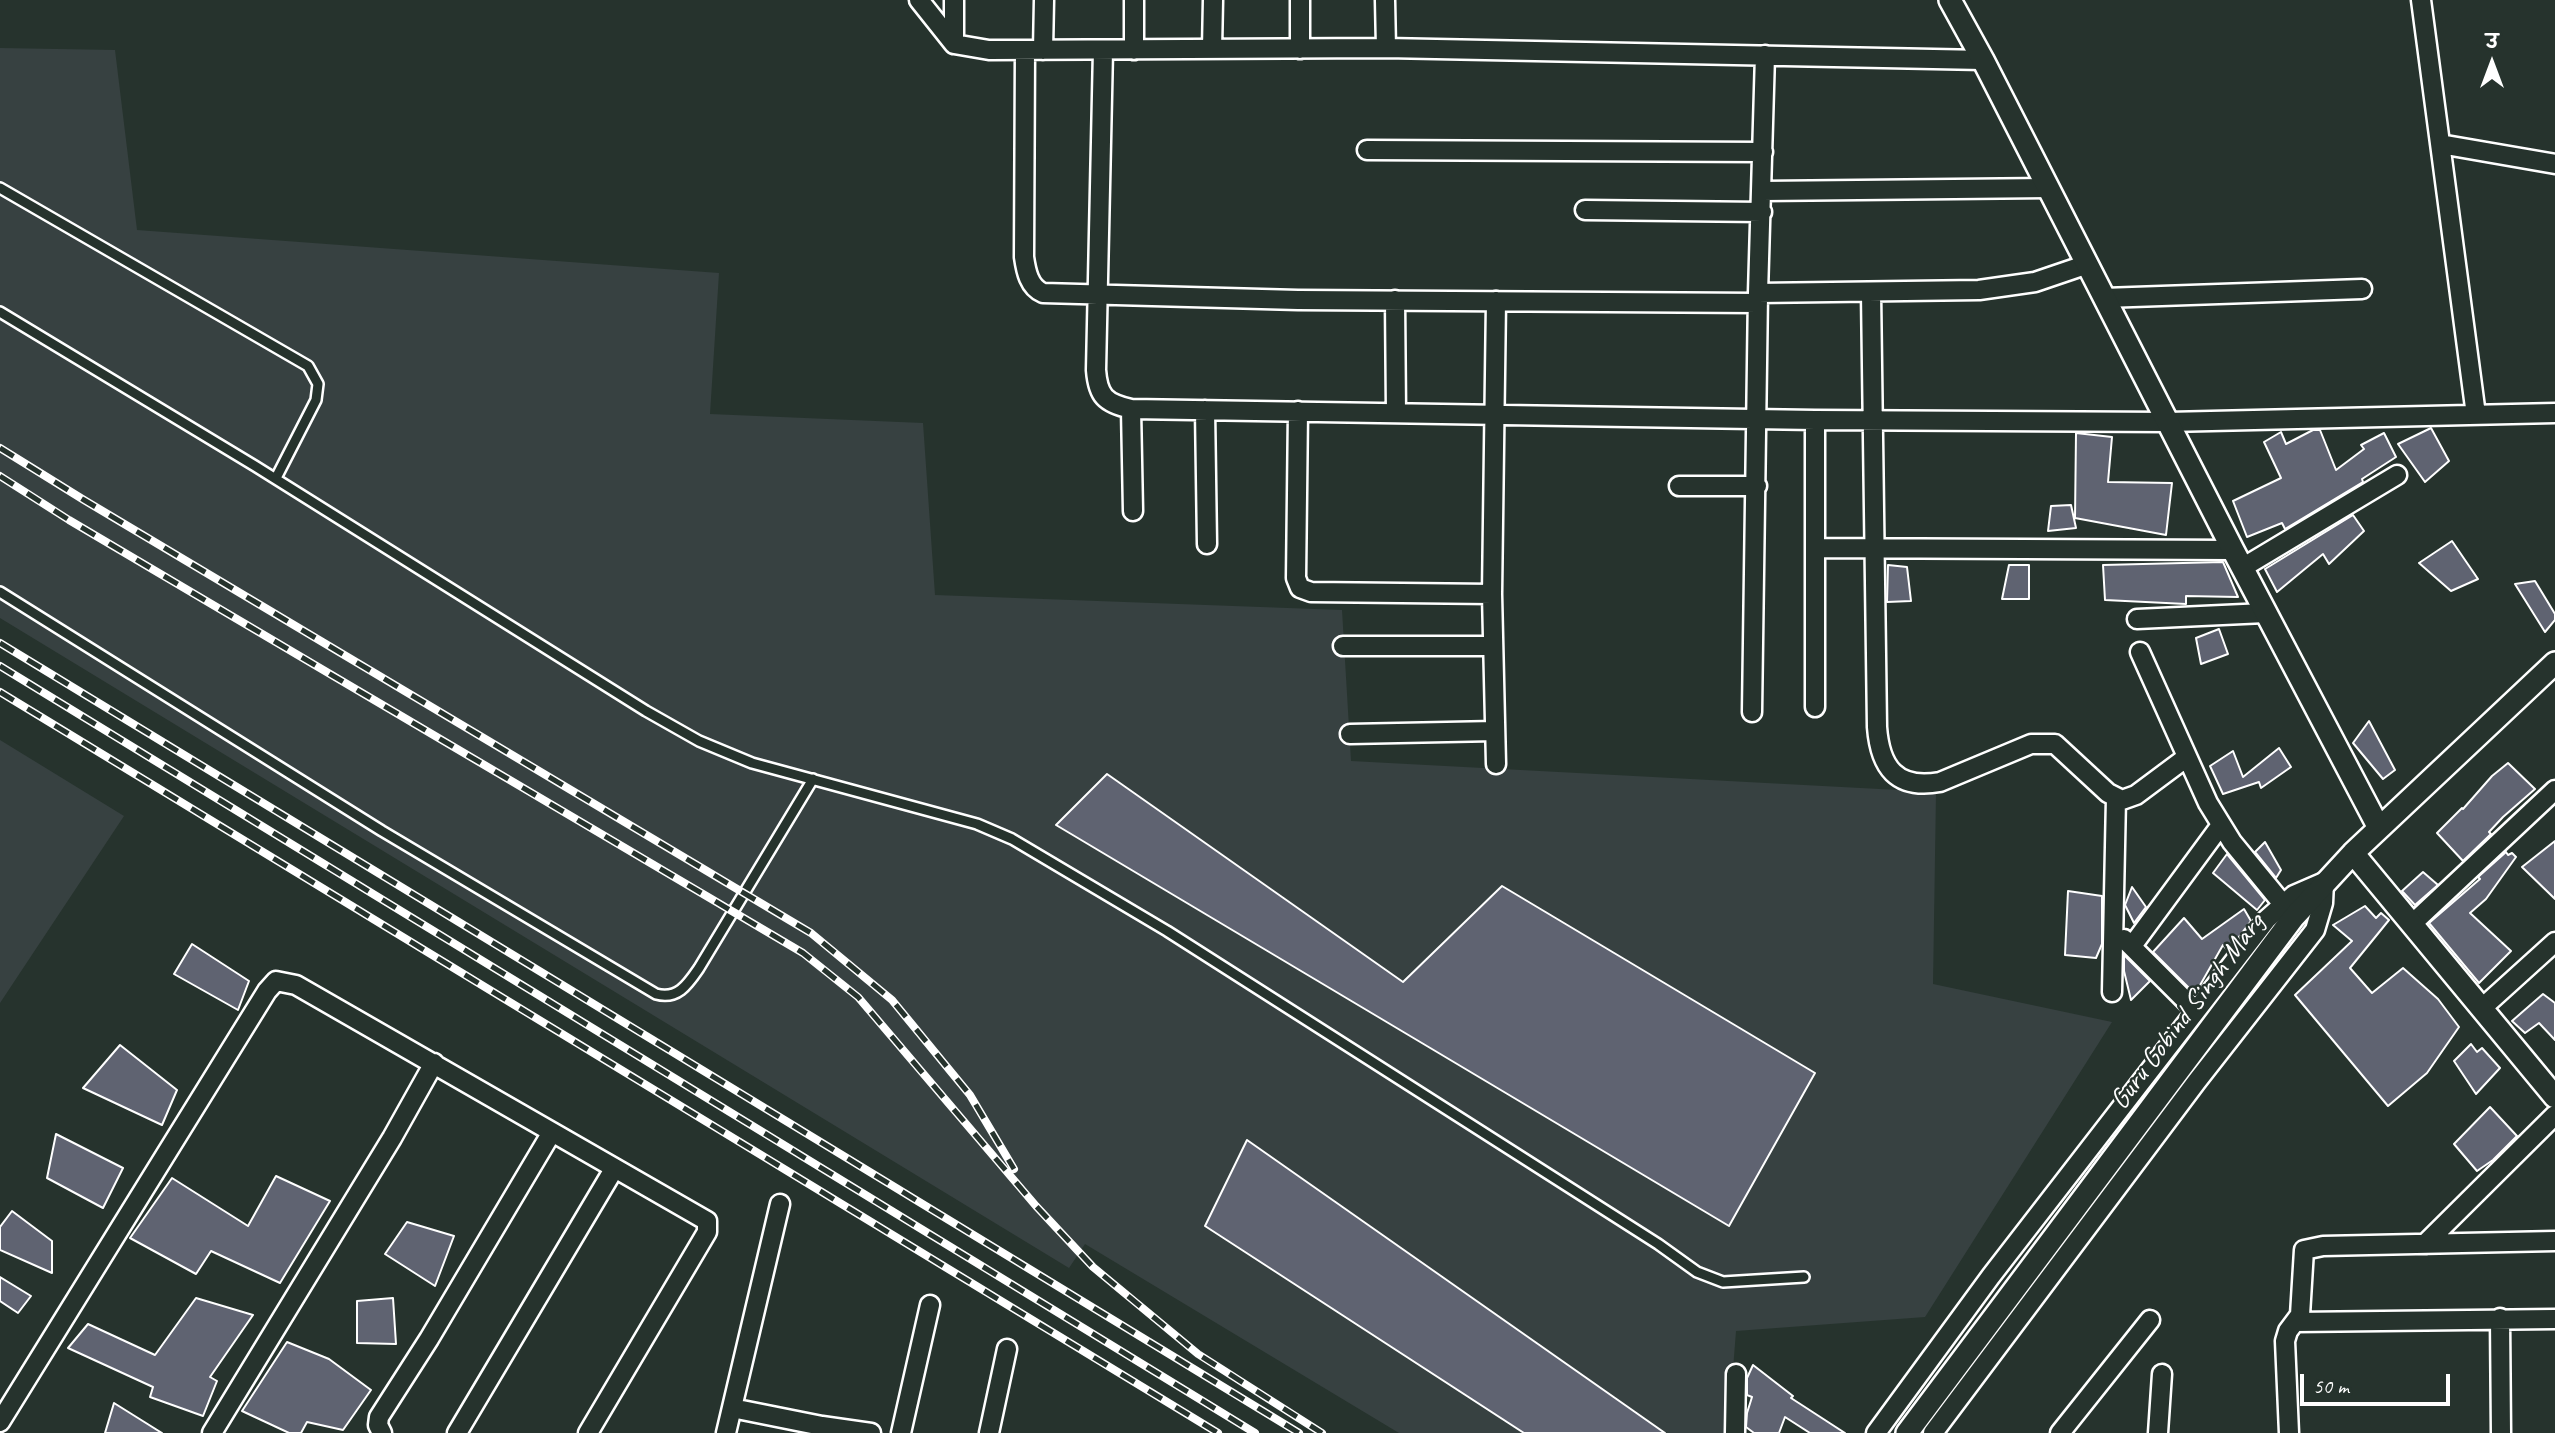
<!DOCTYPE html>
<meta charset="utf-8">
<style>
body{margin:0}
#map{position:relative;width:2555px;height:1433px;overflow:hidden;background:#26332d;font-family:Caveat,"Playpen Sans Deva",sans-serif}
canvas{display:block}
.north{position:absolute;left:2457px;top:28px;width:70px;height:70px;-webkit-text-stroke:5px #26332d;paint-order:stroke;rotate:0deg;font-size:19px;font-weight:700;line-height:28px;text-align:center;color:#fff}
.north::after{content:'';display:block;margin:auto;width:24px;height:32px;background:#fff;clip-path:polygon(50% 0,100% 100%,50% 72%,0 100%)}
.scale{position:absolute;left:2300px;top:1374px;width:150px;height:32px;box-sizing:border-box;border:4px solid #fff;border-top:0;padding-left:9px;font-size:21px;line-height:24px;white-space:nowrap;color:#fff;-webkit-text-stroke:5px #26332d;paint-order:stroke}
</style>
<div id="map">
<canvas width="2555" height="1433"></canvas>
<div class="north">उ</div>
<div class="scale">50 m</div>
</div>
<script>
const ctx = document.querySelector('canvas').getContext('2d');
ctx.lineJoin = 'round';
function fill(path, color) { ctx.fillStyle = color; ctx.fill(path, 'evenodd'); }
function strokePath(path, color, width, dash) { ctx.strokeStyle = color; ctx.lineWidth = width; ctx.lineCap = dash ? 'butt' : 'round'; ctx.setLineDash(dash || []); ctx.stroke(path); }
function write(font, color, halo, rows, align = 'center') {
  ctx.font = font + ' Caveat,sans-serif'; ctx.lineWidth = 5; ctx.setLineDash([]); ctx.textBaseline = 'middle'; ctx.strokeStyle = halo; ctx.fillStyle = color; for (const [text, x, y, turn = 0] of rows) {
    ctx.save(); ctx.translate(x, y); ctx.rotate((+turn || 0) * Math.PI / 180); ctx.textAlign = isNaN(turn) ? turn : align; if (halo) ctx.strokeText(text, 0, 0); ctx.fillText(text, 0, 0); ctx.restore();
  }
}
fill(new Path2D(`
 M0,48L115,50L137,230L719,273L710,414L923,423L935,595L1342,610L1351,761L1936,792L1933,984L2112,1022L1925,1317L1736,1331L1728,1433H1399L1085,1244L1069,1268L0,618Z
 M0,740L124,816L0,1003Z`), '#374141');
const building = new Path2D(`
 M2431,428L2449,461L2425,482L2398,444Z
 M2313,430H2320L2336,470L2364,449L2361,445L2384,433L2396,457L2362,479L2363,482L2285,529L2282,523L2247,537L2233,501L2281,478L2264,442L2281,432L2286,444Z
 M2076,433L2112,437L2108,482L2172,483L2166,535L2075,518Z
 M2071,505L2076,528L2048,531L2051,506Z
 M2353,515L2364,531L2329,564L2323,554L2277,592L2265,569Z
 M2452,541L2478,579L2451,591L2419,563Z
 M2223,562L2238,597L2186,596V604L2105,600L2103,565Z
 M1888,565L1907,567L1911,601L1887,602Z
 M2009,565H2029V599H2002Z
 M2535,581L2555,614V620L2545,632L2515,584Z
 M2219,629L2228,654L2201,664L2196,638Z
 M2369,721L2395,770L2383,779L2353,743Z
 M2279,748L2291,767L2261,788L2259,782L2223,794L2210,766L2233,751L2243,777Z
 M2508,763L2535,789L2503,817L2489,832L2491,834L2463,861L2437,833L2462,808L2463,809L2492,776Z
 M1107,774L1403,982L1502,886L1815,1073L1729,1226L1056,825Z
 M2555,841V899L2522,867Z
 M2265,842L2281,870L2276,878L2255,852Z
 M2506,852L2508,855L2512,853L2516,857L2486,899L2470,913L2511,951L2479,983L2429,923L2480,879L2478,877Z
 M2227,854L2265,900L2257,910L2213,873Z
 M2423,872L2438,885L2415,905L2402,891Z
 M2132,887L2146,907L2134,923L2125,905Z
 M2068,891L2102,896V944L2096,958L2065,955Z
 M2365,906L2376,918L2381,913L2389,920L2350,968L2372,993L2403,968L2438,999L2459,1027L2427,1073L2388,1106L2295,995L2352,941L2333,925Z
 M2244,909L2251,921L2228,951L2223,945L2195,994L2153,952L2184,918L2202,939Z
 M192,944L249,981L238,1010L174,974Z
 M2124,955L2150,981L2131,1000L2124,971Z
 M2543,994L2555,1003V1040L2539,1023L2525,1033L2512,1021Z
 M2471,1044L2477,1052L2482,1048L2500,1068L2476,1094L2454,1061Z
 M120,1045L177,1090L162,1125L83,1088Z
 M2490,1107L2517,1136L2493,1160L2477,1171L2454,1144Z
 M56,1134L123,1168L103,1208L47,1178Z
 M1247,1140L1665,1433H1524L1205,1226Z
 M276,1176L330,1201L280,1283L211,1251L196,1274L130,1238L172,1178L248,1226Z
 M12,1211L52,1241V1273L0,1250V1227Z
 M407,1222L454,1236L435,1286L385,1254Z
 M0,1277L31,1296L18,1313L0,1301Z
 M196,1298L253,1315L210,1377L217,1381L203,1416L150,1397L153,1387L68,1348L88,1324L155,1355Z
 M393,1298L396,1344L357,1343V1301Z
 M287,1342L329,1359L371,1390L343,1430L307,1422L301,1433H289L242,1411Z
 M1753,1365L1793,1396L1791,1398L1845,1433H1810L1785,1417L1779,1433H1754L1746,1427L1747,1413L1752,1397L1747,1395V1378Z
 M114,1403L162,1433H105Z`);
fill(building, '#5f6371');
strokePath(building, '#fff', 2);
const service = new Path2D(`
 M0,188L308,366L318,384L316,400L276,478
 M0,312L255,466L646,711L699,741L752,763L977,824L1012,839L1167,931L1658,1244L1697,1272L1723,1282L1804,1277
 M0,592L382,831L656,994C678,1000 688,984 699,968L813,779`);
const minor = new Path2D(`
 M919,0L954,44L989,50L1386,48L1983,60
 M954,0V44
 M1385,0L1386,48
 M2421,0L2476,415
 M1212,49L1213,0
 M1300,49V0
 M1025,50L1024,257C1026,271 1029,287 1043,293L1298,300L1758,303
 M1043,50L1044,0
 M1103,50L1096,370C1098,396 1105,403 1131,409L1815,420L2168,422L2555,413
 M1134,50V0
 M2440,144L2555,164
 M1367,150L1763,152
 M1763,191L2049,188
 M1585,210L1762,212
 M1758,293L1979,290L2035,282L2088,264
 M1871,293L1877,727C1880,767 1896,790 1940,782L2031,744H2055L2108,793L2122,800L2136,795L2187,757
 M2104,298L2362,289
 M1395,300L1396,413
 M1496,301L1492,594L1496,764
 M1131,409L1133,511
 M1205,410L1207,544
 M1298,411L1296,578L1300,588L1311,592L1492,594
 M1679,486H1757
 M1815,548L2233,550
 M2242,568L2397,475
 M2137,619L2265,613
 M1343,646H1493
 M2140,652L2208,803L2232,842L2282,903
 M1815,707V420
 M1752,712L1758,293L1765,55
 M1350,734L1495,731
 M2412,924L2555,790
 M2124,939L2196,1011
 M2132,946L2221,825
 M2112,992L2116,798
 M2481,1009L2555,942
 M2425,1244L2555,1115
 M2500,1318L2501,1433
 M2296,1322L2555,1319
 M732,1408L822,1426L871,1433
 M0,1422L267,991L276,981L296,985L707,1221V1232L588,1433
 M212,1433L392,1138L434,1063
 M382,1433L378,1425L379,1417L429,1339L552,1132
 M457,1433L614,1169
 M726,1433L780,1204
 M901,1433L930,1305
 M989,1433L1007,1349
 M1735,1433L1736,1374
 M1876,1433L1991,1276L2267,919L2294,895L2324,882L2323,903L2315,930L2197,1081L1933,1433
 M2060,1433L2150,1320
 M2158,1433L2162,1374
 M2289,1433L2285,1341L2288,1331L2300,1315L2304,1250L2323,1246L2555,1241`);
const tertiary = new Path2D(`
 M1950,0L1983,60L2233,550L2379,828
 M2353,853L2555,1097
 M1907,1433L2293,918L2353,853L2555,663`);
strokePath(service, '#fff', 14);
strokePath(minor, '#fff', 23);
strokePath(tertiary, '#fff', 26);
strokePath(service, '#26332d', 9);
strokePath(minor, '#26332d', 18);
strokePath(tertiary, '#26332d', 21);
const rail = new Path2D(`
 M0,448L84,500L811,933L892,1000L970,1095L1014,1169
 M0,476L69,520L803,953L858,997L1036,1206L1093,1267L1198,1354L1322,1433
 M0,643L1299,1433
 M0,666L1255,1433
 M0,692L1218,1433`);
strokePath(rail, '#fff', 8);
strokePath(rail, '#26332d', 5, [16]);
write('28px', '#fff', '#26332d', [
 ["Guru Gobind Singh Marg",2188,1012,-53]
]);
</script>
